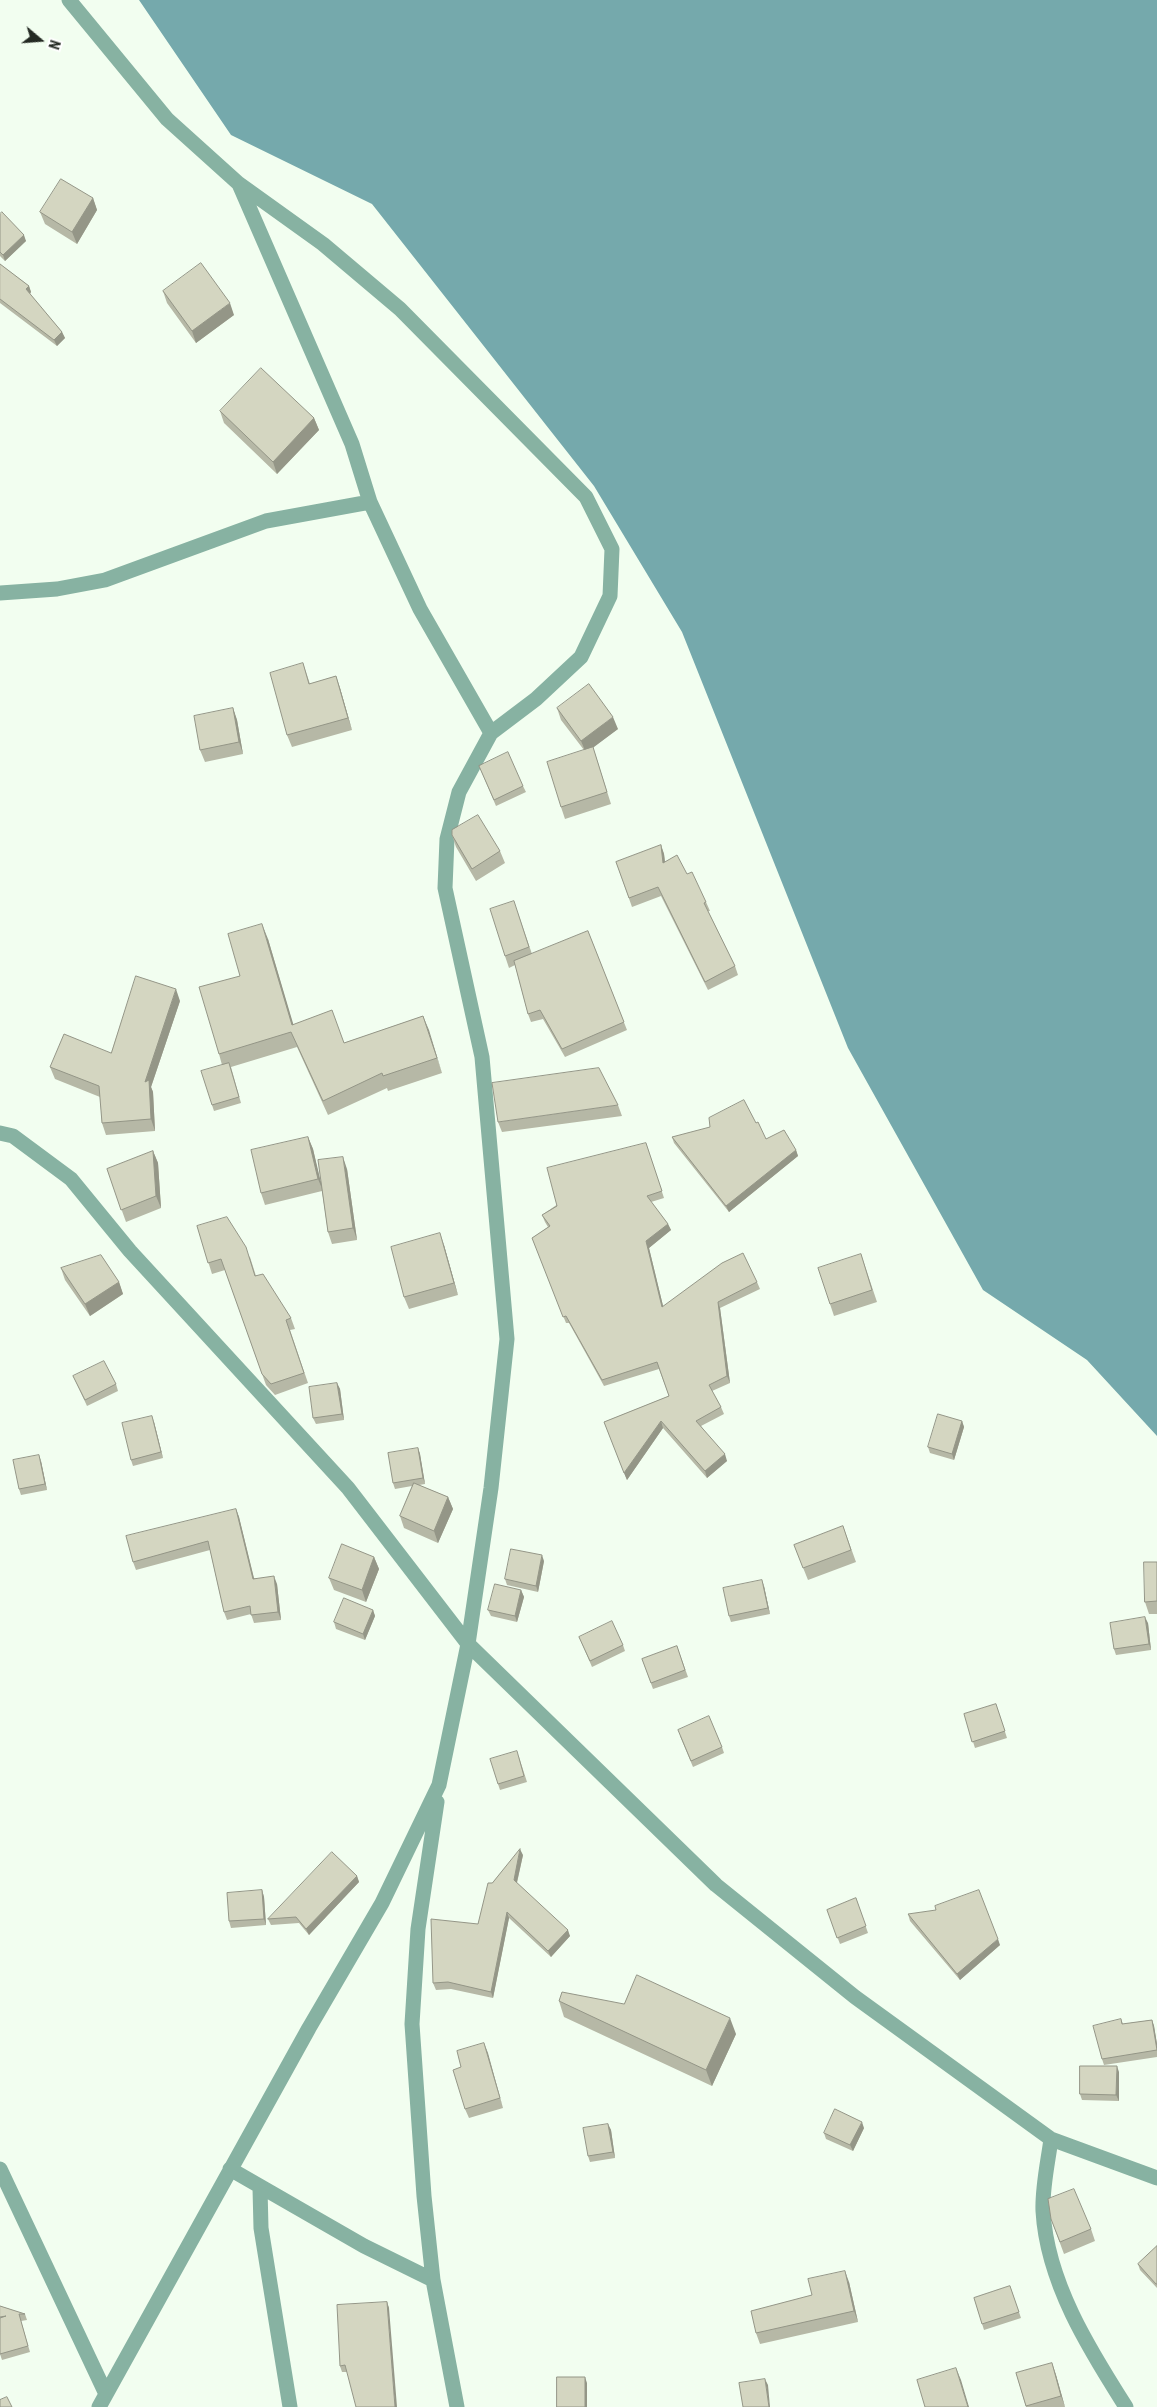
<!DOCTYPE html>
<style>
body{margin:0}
#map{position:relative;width:1157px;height:2407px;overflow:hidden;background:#f2fef0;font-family:"Roboto Condensed",sans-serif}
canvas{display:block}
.north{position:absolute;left:15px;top:15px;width:50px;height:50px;-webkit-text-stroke:4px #fff;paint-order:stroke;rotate:108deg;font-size:14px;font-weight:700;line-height:20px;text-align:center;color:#242a23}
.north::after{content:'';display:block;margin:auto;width:18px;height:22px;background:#242a23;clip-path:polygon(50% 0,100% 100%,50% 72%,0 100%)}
</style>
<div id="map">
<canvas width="1157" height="2407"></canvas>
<div class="north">N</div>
</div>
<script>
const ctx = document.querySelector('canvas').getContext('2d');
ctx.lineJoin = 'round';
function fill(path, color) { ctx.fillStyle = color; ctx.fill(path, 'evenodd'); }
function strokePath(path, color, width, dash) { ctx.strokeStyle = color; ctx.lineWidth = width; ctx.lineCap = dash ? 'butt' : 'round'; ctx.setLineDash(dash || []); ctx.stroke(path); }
fill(new Path2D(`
 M139,0H1157V1436L1087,1360L983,1290L848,1048L682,632L594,486L372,204L231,135Z`), '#75a9ac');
strokePath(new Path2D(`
 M69,0L167,119L238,183L323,244L400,309L586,497L612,549L610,596L581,657L536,699L491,733L459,792L447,839L445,888L482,1057L507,1339L491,1488L468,1644L439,1785L382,1903L309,2028L99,2407
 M239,184L352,444L370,502L420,609L491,733
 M0,593L57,589L105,580L266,521L370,502
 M0,1133L13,1136L71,1179L130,1251L348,1488L468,1644L716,1885L855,1997L1051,2139L1157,2178
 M437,1802L418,1929L412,2024L424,2196L433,2280L457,2407
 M1051,2139C1048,2162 1042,2188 1043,2211C1047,2282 1089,2349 1126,2407
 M0,2169L106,2394
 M230,2169L364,2246L433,2280
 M260,2188L261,2228L290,2407`), '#87b2a2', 15);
fill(new Path2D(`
 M93,198L97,210L77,244L45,224L40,212Z
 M0,214L26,241L5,261L0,256Z
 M0,264L29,286L31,292L30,294L62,332L65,338L57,346L0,303Z
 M163,291L234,315L196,343L167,303Z
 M220,411L314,418L319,430L277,474L224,423Z
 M303,663L310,684L336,676L340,688L352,730L292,747L287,735Z
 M233,708L237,720L243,754L205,762L200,750Z
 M557,708L618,729L593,747L611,804L565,819L561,807L584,750L561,720Z
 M479,766L523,786L526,792L496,806Z
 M452,835L500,851L505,863L476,881L456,847Z
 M661,845L664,854L665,862L687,874L706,902L710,911H708L735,966L738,975L708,990L661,896L632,907L616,862Z
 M518,913L532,954L588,931L627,1030L565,1057L543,1019L531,1022L528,1014L515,965L509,968L505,956Z
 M268,939L293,1025L344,1043L423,1016L442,1073L388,1091L387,1088L328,1115L297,1047L231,1067L241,1103L214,1111L212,1105L222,1065L219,1054L240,976Z
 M180,1001L151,1087L153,1092L155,1131L106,1135L102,1123L100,1097L55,1079L50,1067L111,1053Z
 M618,1105L622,1116L502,1132L498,1122Z
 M756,1123L766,1139L796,1150L798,1156L729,1212L674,1143L672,1137Z
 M308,1137L313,1149L320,1181L347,1169L357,1240L332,1244L328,1232L322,1191L265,1205L261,1193Z
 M646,1143L664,1198L651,1202L668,1224L671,1230L649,1248L663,1306L757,1282L760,1289L720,1308L730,1383L712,1391L721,1407L724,1414L701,1426L727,1461L707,1478L663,1428L627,1480L604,1422L669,1396L659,1369L604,1386L569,1323H566L532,1238L548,1227L545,1222L542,1215Z
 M153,1151L158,1163L161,1208L126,1222L107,1169Z
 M197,1226L250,1257L256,1276L291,1318L295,1329L290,1330L308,1383L275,1395L266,1385L225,1270L212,1274Z
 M444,1245L458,1295L409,1309L404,1297Z
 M861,1254L877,1302L834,1316L830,1304Z
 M61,1268L119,1282L123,1294L90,1316L65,1280Z
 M73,1376L116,1384L118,1391L87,1406Z
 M337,1383L340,1389L344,1420L316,1424L313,1418Z
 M962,1421L964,1427L954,1460L930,1453L928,1447Z
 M154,1422L163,1458L133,1466L131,1460Z
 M418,1448L420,1454L425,1484L419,1485L448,1497L453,1509L438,1543L404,1528L400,1516L412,1486L395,1489L393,1483Z
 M41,1461L47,1490L21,1495L19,1489Z
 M236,1509L239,1517L254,1578L277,1584L281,1620L254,1623L251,1614L227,1620L224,1612L210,1550L136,1570L133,1562Z
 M843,1526L856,1562L808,1580L794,1545Z
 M374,1557L379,1569L366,1602L334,1590L329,1578Z
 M544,1561L538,1592L507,1585L505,1579Z
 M1157,1562V1614H1149L1145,1602Z
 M764,1586L770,1614L731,1622L729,1616Z
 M521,1590L524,1597L517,1622L491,1616L488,1610Z
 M373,1610L375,1616L365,1640L336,1629L334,1622Z
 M1148,1623L1151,1650L1116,1655L1114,1649Z
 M579,1637L623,1645L625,1651L592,1667Z
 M677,1646L688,1677L653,1689L642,1659Z
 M996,1704L1007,1738L975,1748L964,1714Z
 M680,1736L722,1747L724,1753L693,1767Z
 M519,1757L527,1782L500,1790L498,1784Z
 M523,1855L517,1883L570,1936L551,1957L509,1918L493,1998L451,1989L436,1990L433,1983L478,1924L492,1883Z
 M357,1876L359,1882L309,1935L299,1923L271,1925L268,1919Z
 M262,1890L264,1897L266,1925L231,1928L229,1921Z
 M856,1898L868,1933L840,1944L827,1910Z
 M908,1914L1000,1945L960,1980L910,1921Z
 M559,2001L736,2034L712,2086L564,2017Z
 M1121,2019L1123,2024L1152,2020L1154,2026L1157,2044V2057L1104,2065L1102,2059Z
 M484,2043L503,2108L469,2118L465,2109L461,2067Z
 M1119,2072V2101L1082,2100L1080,2094Z
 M608,2124L611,2130L615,2158L590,2162L588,2156Z
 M864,2128L853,2151L826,2139L824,2133Z
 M1051,2219L1091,2229L1095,2241L1064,2254Z
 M1157,2246V2288L1140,2270L1138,2264Z
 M849,2282L858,2322L760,2344L756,2333L812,2295Z
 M1010,2286L1021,2318L984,2330L974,2298Z
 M387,2302L389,2308L347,2372H342L340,2366Z
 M0,2306L25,2314L27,2320L21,2321L30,2352L2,2360L0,2354Z
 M1052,2363L1056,2375L1065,2407H1026L1016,2373Z`), '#b6b8a6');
fill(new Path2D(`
 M93,198L97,210L77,244L72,232Z
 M24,235L26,241L5,261L3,255Z
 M29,286L31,292L28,296L26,289Z
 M230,303L234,315L196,343L192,331Z
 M62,332L65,338L57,346L54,340Z
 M314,418L319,430L277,474L273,462Z
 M336,676L340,688L352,730L348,718Z
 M233,708L237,720L243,754L239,742Z
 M613,717L618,729L586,753L581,741Z
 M661,845L664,854L666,871L663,863Z
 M262,924L268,939L298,1040L292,1025Z
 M176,989L180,1001L151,1087L153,1092L155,1131L151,1119L145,1082Z
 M423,1016L429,1030L442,1073Z
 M308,1137L313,1149L323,1191L318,1179Z
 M796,1150L798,1156L729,1212L726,1206Z
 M153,1151L158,1163L161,1208L156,1196Z
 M343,1157L347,1169L357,1240L353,1228Z
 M668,1224L671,1230L649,1248L665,1314L662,1307L646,1241Z
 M440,1233L444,1245L458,1295L454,1283Z
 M119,1282L123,1294L90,1316L85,1304Z
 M718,1302L720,1308L730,1383L727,1376Z
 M337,1383L340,1389L344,1420L342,1414Z
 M152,1416L154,1422L163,1458L161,1452Z
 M661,1421L663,1428L627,1480L624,1473Z
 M962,1421L964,1427L954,1460L952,1454Z
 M418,1448L420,1454L425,1484L423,1478Z
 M725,1454L727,1461L707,1478L705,1471Z
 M39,1455L41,1461L47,1490L45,1484Z
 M448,1497L453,1509L438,1543L434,1531Z
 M236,1509L239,1517L256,1587L253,1579Z
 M542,1555L544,1561L538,1592L536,1586Z
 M374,1557L379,1569L366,1602L362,1590Z
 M274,1576L277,1584L281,1620L278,1612Z
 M762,1580L764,1586L770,1614L768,1608Z
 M521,1590L524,1597L517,1622L515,1616Z
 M373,1610L375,1616L365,1640L363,1634Z
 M1145,1617L1148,1623L1151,1650L1149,1644Z
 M520,1849L523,1855L516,1886L514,1880Z
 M357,1876L359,1882L309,1935L306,1929Z
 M262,1890L264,1897L266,1925L264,1919Z
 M507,1912L509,1918L493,1998L491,1992Z
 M568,1930L570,1936L551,1957L548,1951Z
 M998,1939L1000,1945L960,1980L957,1974Z
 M730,2018L736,2034L712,2086L706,2070Z
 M1152,2020L1154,2026L1157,2044V2051Z
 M484,2043L488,2053L503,2108L500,2098Z
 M1117,2066L1119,2072V2101L1116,2095Z
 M862,2122L864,2128L853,2151L850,2145Z
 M608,2124L611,2130L615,2158L613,2152Z
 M845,2271L849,2282L858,2322L854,2311Z
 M387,2302L389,2308L397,2407H395Z
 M1052,2363L1056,2375L1065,2407L1061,2396Z
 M956,2368L961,2380L969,2407H968Z
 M585,2377L587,2383V2407H585Z
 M765,2379L768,2385L770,2407H769Z`), '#949687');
const building = new Path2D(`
 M61,179L93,198L72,232L40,212Z
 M2,212L24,235L3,255L0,252V214Z
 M201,263L230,303L192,331L163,291Z
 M0,264L29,286L26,289L62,332L54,340L0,299Z
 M261,368L314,418L273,462L220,411Z
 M303,663L309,684L336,676L348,718L287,735L270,673Z
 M589,684L613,717L581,741L557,708Z
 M233,708L239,742L200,750L194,716Z
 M593,747L607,792L561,807L547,762Z
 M508,752L523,786L494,800L479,766Z
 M478,815L500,851L472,869L452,835V830Z
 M661,845L663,863L677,855L687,874L692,872L706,902L704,903L735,966L705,982L658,887L629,898L616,862Z
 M514,901L529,947L505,956L490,909Z
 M262,924L292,1025L332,1010L344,1043L423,1016L437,1058L383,1076L382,1073L323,1101L291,1032L219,1054L199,987L240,976L228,934Z
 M588,931L624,1022L562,1049L540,1010L528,1014L514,961Z
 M136,976L176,989L145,1082L149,1080L151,1119L102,1123L99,1086L50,1067L64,1034L111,1053Z
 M229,1063L239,1097L212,1105L201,1071Z
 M599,1068L618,1105L498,1122L492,1083Z
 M744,1100L756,1123L758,1122L766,1139L784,1130L796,1150L726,1206L672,1137L710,1127L709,1118Z
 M308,1137L318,1179L261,1193L251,1150Z
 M646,1143L662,1191L647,1196L668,1224L646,1241L662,1307L722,1263L743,1253L757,1282L718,1302L727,1376L709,1385L721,1407L696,1421L725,1454L705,1471L661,1421L624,1473L604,1422L669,1396L657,1362L602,1380L566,1316L563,1317L532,1238L550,1226L542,1215L557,1206L547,1168Z
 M153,1151L156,1196L121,1210L107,1169Z
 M343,1157L353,1228L328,1232L318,1160Z
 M227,1217L246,1247L255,1276L263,1274L291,1318L286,1320L304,1373L271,1384L262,1374L221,1259L208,1263L197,1226Z
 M440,1233L454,1283L404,1297L391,1247Z
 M861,1254L872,1290L830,1304L818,1268Z
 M101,1255L119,1282L85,1304L61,1268Z
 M104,1361L116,1384L85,1400L73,1376Z
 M337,1383L342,1414L313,1418L309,1387Z
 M938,1414L962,1421L952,1454L928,1447Z
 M152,1416L161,1452L131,1460L122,1423Z
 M418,1448L423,1478L393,1483L388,1453Z
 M39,1455L45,1484L19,1489L13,1460Z
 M414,1483L448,1497L434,1531L400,1516Z
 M236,1509L253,1579L274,1576L278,1612L251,1615L250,1606L224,1612L208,1541L133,1562L126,1536Z
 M843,1526L851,1550L803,1568L794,1545Z
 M342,1544L374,1557L362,1590L329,1578Z
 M511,1549L542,1555L536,1586L505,1579Z
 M1144,1562H1157V1601L1145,1602Z
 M762,1580L768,1608L729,1616L723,1588Z
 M495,1584L521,1590L515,1616L488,1610Z
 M344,1598L373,1610L363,1634L334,1622Z
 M1145,1617L1149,1644L1114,1649L1110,1623Z
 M612,1621L623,1645L590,1661L579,1637Z
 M677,1646L685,1670L651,1683L642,1659Z
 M996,1704L1005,1731L972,1742L964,1714Z
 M709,1716L722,1747L691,1761L678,1730Z
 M517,1751L524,1776L498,1784L490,1759Z
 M520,1849L514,1880L568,1930L548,1951L507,1912L491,1992L448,1982L433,1983L431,1919L478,1924L488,1883H492Z
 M332,1852L357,1876L306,1929L296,1917L268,1919Z
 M262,1890L264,1919L229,1921L227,1893Z
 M979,1890L998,1939L957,1974L908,1914L936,1910L935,1906Z
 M856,1898L866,1926L837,1938L827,1910Z
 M637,1975L730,2018L706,2070L559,2001L562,1992L624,2004Z
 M1121,2019L1122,2024L1152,2020L1157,2050L1102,2059L1093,2026Z
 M484,2043L500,2098L465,2109L453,2070L461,2067L457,2051Z
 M1080,2066H1117L1116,2095L1080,2094Z
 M835,2109L862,2122L850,2145L824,2133Z
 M608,2124L613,2152L588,2156L583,2128Z
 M1074,2189L1091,2229L1060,2242L1051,2219L1048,2199Z
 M1157,2246V2284H1156L1138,2264Z
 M845,2271L854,2311L756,2333L751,2311L812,2295L808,2279Z
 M1010,2286L1019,2312L982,2324L974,2298Z
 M387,2302L395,2407H356L345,2365L340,2366L337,2305Z
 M0,2306L25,2314H19L28,2346L0,2354V2318L6,2316L0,2317Z
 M1052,2363L1061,2396L1026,2406L1016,2373Z
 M956,2368L968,2407H925L917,2380Z
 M557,2377H585V2407H557Z
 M765,2379L769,2407H743L739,2383Z
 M7,2397L12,2407H0V2400Z`);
fill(building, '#d4d6c1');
strokePath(building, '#949687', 1);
</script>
